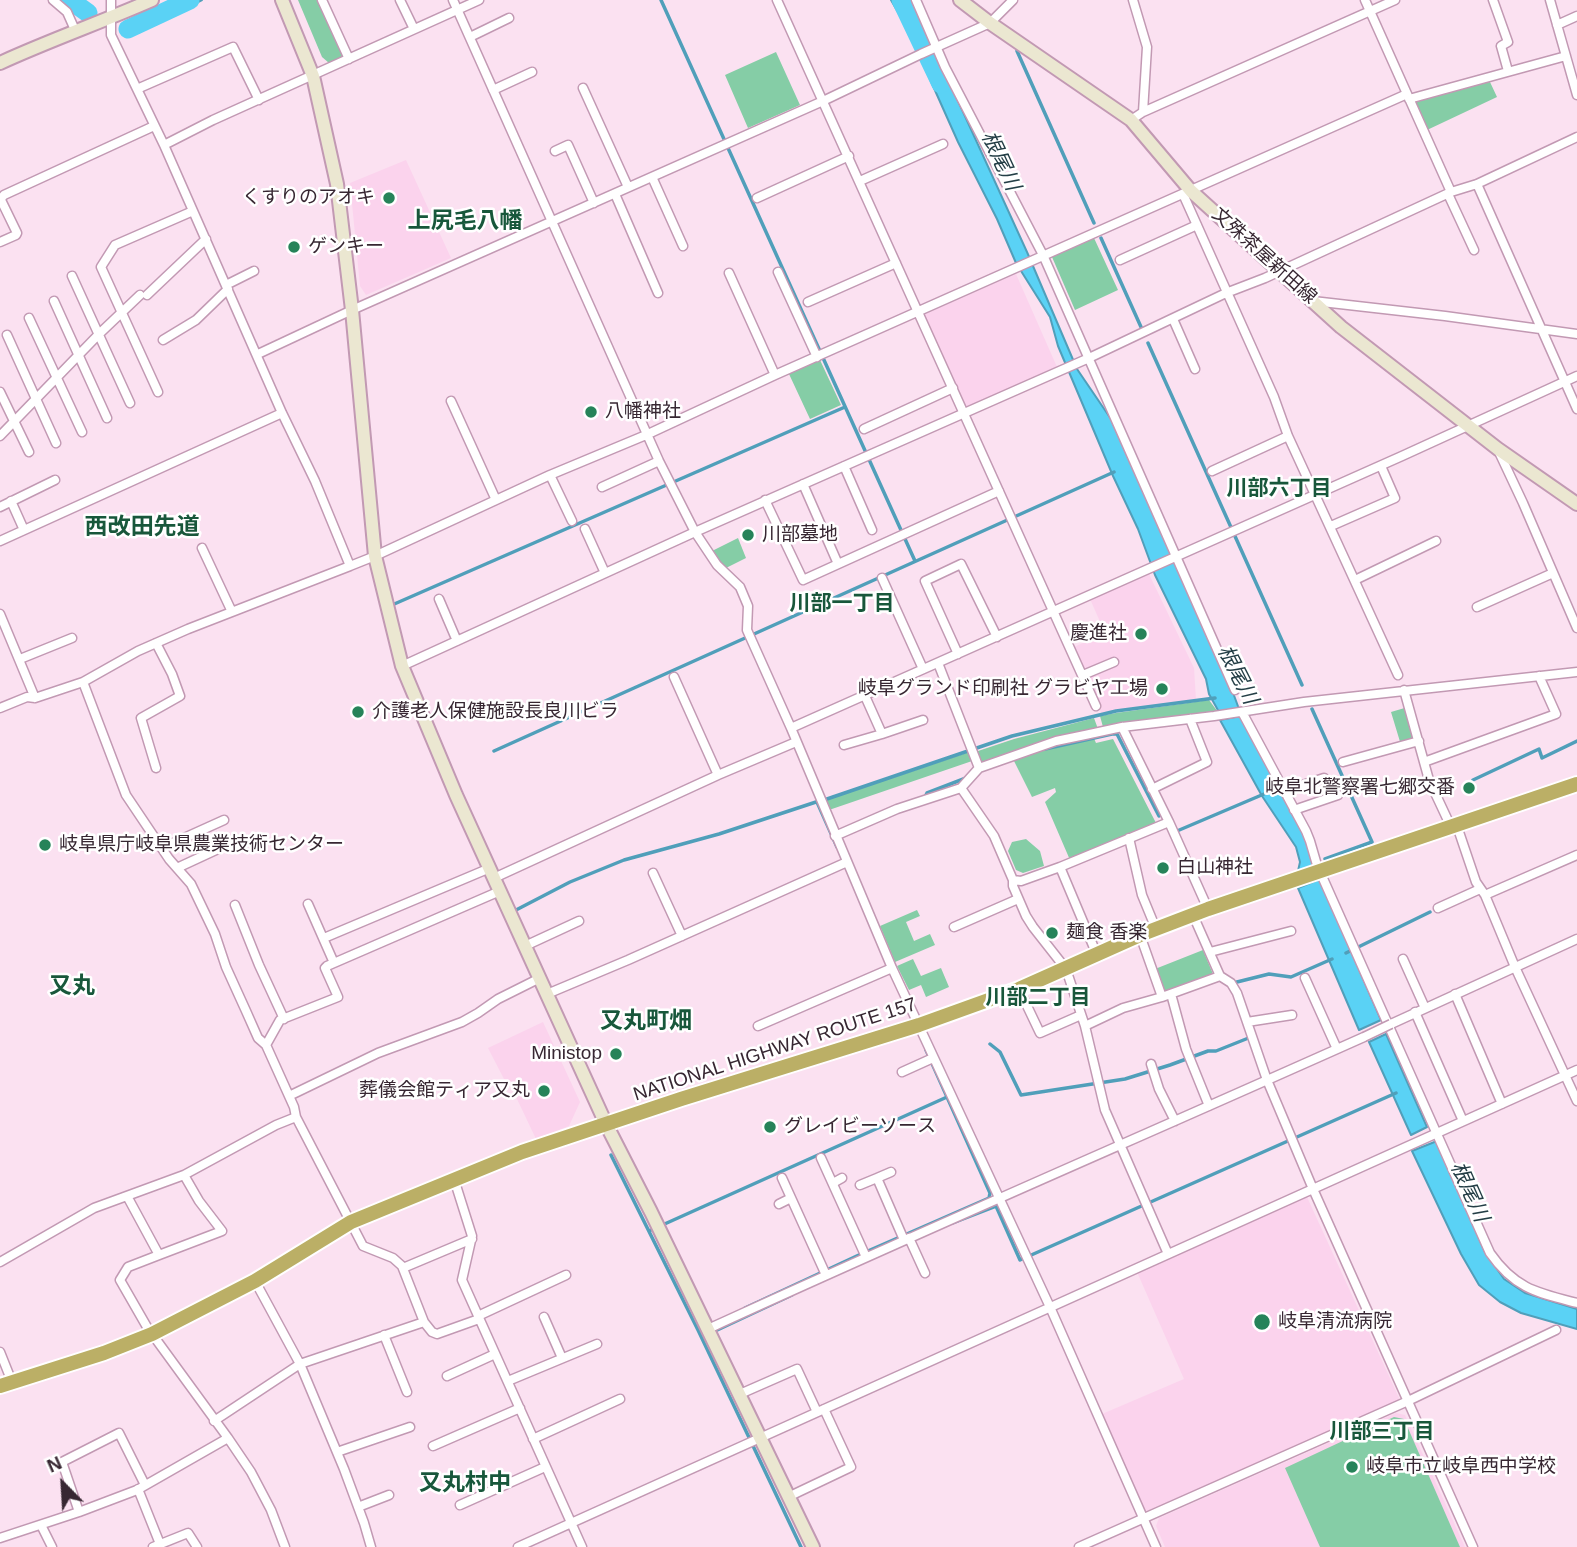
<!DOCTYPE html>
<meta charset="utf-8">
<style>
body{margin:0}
#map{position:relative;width:1577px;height:1547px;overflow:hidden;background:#fbe1f1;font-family:Helvetica,sans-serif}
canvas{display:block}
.north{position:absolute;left:28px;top:1449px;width:70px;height:70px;-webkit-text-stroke:5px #fff;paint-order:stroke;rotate:336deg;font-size:19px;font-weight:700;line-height:28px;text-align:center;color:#372732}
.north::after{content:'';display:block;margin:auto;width:24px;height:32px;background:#372732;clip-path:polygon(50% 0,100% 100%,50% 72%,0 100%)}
</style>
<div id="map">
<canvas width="1577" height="1547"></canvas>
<div class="north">N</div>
</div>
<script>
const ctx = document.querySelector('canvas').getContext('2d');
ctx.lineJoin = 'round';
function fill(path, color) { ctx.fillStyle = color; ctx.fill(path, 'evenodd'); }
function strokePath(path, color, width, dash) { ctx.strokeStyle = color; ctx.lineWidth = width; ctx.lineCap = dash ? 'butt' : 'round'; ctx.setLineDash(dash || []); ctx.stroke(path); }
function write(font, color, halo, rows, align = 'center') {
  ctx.font = font + ' Helvetica,"Noto Sans JP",sans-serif'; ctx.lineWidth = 5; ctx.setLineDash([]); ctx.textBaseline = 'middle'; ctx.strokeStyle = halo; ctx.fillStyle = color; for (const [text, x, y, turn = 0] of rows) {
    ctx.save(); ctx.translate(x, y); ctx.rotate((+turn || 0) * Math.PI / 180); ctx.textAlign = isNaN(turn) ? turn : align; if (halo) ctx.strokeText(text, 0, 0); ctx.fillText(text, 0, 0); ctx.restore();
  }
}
fill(new Path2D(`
 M406,160L451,258L366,295L360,286L350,183Z
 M1016,274L1057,367L964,408L923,315Z
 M1149,574L1194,668L1196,700L1101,713L1095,694L1074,647L1105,633L1090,599Z
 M543,1022L580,1102L569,1126L536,1139L508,1080L504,1079L488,1048Z
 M1307,1197L1400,1400L1145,1512L1102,1414L1184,1379L1137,1272Z
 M1396,1413L1405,1415L1465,1547H1165L1156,1526L1159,1518Z`), '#fbd3ed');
fill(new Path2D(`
 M298,0H318L343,57L329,63L322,57Z
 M776,52L800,105L748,128L725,75Z
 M1490,82L1497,97L1427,130L1416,105V101L1477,84Z
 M1094,238L1118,290L1075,310L1052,257Z
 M820,360L841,405L810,419L789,374Z
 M738,538L746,558L724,569L710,552Z
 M1209,700L1218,712L1103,727L1100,716L1116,713Z
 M1408,707L1418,740L1401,745L1391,712Z
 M1094,718L1098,729L981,764L975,752L1014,739Z
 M1092,734L1096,743L1113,739L1156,823L1070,860L1045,802L1056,792L1055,788L1032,797L1012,757Z
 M972,751L975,760L829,810L824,801Z
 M1026,839L1040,851L1044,866L1023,873L1016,870L1008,851L1012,842Z
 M917,910L920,916L906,922L914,941L930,934L935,945L895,962L880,926Z
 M1203,950L1213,974L1164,993L1155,969Z
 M913,959L921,976L941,968L949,987L926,997L921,985L909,990L897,966Z
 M1394,1417L1404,1419L1460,1547H1320L1285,1468Z`), '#85cda6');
const water = new Path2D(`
 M178,0H202L138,33L132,23Z
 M891,0H912L1027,252L1077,369L1111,419L1232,690L1239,709L1219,712L1209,694L1206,679L1155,575L1138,529L1113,476L1058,346L1050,317L1016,263L997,219L958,142L929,77L930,61L918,39L907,28Z
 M1240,716L1303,831L1314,865L1298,871L1300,862L1296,847L1262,796L1220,720Z
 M1320,879L1381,1020L1359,1030L1298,888Z
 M1386,1034L1427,1127L1411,1135L1369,1042Z
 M1437,1141L1485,1252L1504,1279L1525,1293L1577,1309V1329L1521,1313L1500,1302L1479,1285L1461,1254L1412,1151Z`);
fill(water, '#5ad2f5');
strokePath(water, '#509fba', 2);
strokePath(new Path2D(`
 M661,0L915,561
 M1017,51L1094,223
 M1101,238L1141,327
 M1148,343L1302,685
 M392,605L845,407
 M1312,709L1372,842L1325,859
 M1045,749L1112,734H1117L1159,816
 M494,751L1114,472
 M1473,780L1539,749L1542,758L1577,741
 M924,799L927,793L966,778
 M824,800L1012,736L1116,711L1215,698
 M817,802L837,847
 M1177,831L1264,794
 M516,910L570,882L624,860L719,834L816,802
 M1346,953L1430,912
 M1233,983L1269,974L1291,977L1332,959
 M990,1044L1000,1052L1021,1095L1125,1079L1170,1065L1208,1051H1216L1251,1037
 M611,1155L698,1330L801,1547
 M952,1223L996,1206L1020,1260L1396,1093
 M649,1231L947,1097
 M745,1308L861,1254L989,1198L990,1193L926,1050
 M713,1332L792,1295`), '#509fba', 3.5);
strokePath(new Path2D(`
 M70,0L88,13
 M901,0L941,84
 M128,29L190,0`), '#5ad2f5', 19);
const street = new Path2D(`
 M53,0L67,12L75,30
 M111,0V35L164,145L282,413L315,481L350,566L375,556L550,475L646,435L775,375L1407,94
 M322,0L349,59
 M400,0L414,29
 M453,0L659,461L695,532L717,565L740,587L748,606L747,630L791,728L892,968L1050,1307L1156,1547
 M777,0L1096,706
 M916,0L945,67L1043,255L1235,690
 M1133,0L1147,47L1143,112
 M1365,0L1451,192
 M1493,0L1508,42L1501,46L1508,71
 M1550,0L1577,95
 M1557,25L1577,16
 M470,37L509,18
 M583,88L628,187
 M137,89L233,47L259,100
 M493,90L532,72
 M1409,99L1566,56
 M1131,120L1143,112L1395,0
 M164,145L213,120L479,0
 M555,151L568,145L594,203
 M652,177L683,246
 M860,181L943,144
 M1477,184L1577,409
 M615,194L658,293
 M1183,194L1274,397L1288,436L1398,675
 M1448,194L1474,250
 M0,198L17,233L16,235L0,242
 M757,198L849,156
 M0,200L4,195L154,126
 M1120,260L1197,225
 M778,272L817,357
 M729,273L775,375
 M72,276L130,403
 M226,285L254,271
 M147,295L206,239
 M54,301L107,418
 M1313,301L1445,316L1577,334
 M808,302L896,263
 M29,318L82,432
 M1173,319L1195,369
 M7,335L56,443
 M163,340L196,320L228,289
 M258,354L352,310L823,101L921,54L990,23L1013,0
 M0,392L29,452
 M158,392L101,267L115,245L193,211
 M451,401L496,500
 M864,429L953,388
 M0,436L99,334L140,295
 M1499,452L1523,503L1577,628
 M844,466L872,530
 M1212,471L1288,436
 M550,475L572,521
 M803,484L838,564
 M602,487L659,461
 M765,500L803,580L999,491
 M11,501L24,530
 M0,507L55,480
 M1331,526L1395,498L1381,466
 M585,529L605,573
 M0,541L282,413
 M202,548L232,612
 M882,578L923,669
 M1355,580L1436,541
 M439,599L457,641
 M1477,607L1553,573
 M0,614L35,698
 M156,643L172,674L180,696L141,718L156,768
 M958,654L925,581L961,564L997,637
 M20,659L72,638
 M938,663L979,768
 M402,666L695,532L1089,358L1226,293L1265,278L1451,192L1477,184L1577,137
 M1083,675L1114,662
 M674,677L718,775
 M83,682L126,795L169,859L191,884L215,934L226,967L246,1011L258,1038L266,1045L294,1107L296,1117L363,1246L393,1258L402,1266L424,1322L432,1332L437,1334L479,1319
 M1404,690L1429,780L1451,827
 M865,696L882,734L923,720
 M0,708L27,697L35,698L83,682L138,651L188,629L350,566
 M1242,712L1306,831L1310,841L1317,865L1490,1253C1515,1289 1538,1293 1577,1303
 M1122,727L1169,822L1208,909
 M791,728L1402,456L1577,376
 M844,745L882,734
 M1343,762L1419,741
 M1424,762L1556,714L1539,676
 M961,788L994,836L1013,880L1021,881L1060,867L1169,822
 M1152,789L1207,762L1190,719
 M1284,791L1324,778
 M1294,810L1338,795
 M1457,826L1476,882L1485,895L1515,967L1577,1101
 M835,836L897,809L961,788L979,768L1056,741L1085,735L1122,727L1214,716L1304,702L1577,672
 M1129,838L1142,895L1156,929
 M162,848L224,820
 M1060,867L1097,955
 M177,868L218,849
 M653,873L682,936
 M494,878L718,775L796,742
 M1013,880V886L1026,916L1033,927L1066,969L1085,1026L1123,1008L1162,997L1220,976
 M1485,895L1577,855
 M308,904L334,963
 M235,905L259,965L284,1019
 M1438,908L1480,889
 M1193,915L1220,976L1231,983L1237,993L1267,1080L1313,1189L1473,1547
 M954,927L1018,899
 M1140,935L1162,997
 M324,938L490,868
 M525,946L579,921
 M1210,952L1291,931
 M1403,959L1425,1008
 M1305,978L1337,1049
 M1019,989L1040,1033L1081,1015
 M547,994L628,960L847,862
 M1171,994L1186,1049L1209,1106
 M1455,994L1502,1104
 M1415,1012L1463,1121
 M1247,1022L1292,1015
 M1391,1024L1577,939
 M758,1026L892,968
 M1085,1026L1105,1110L1168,1254
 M266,1045L280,1020L338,997L325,968L327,966L500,891
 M1151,1064L1159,1089L1175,1121
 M902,1072L933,1058
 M289,1096L378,1053L462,1022L478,1013L498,999L540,978
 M821,1158L866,1257
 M891,1172L877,1178L904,1240
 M782,1178L826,1275
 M454,1179L472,1236L462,1280L582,1547
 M833,1183L842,1178
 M860,1185L877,1178
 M127,1196L159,1255L128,1267L120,1280L147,1327L228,1438L251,1472L271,1510L285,1547
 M779,1204L791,1198
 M909,1238L925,1273
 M159,1255L222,1231L199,1201L184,1175
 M0,1262L94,1208L184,1175L276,1125L296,1117
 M403,1268L472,1239
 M255,1281L300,1364L344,1469L364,1523L371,1547
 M478,1316L566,1275
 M544,1317L562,1358
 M708,1329C926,1229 1145,1135 1364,1037
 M384,1335L407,1392
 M0,1352L12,1382
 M447,1376L495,1354
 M508,1381L597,1344
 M740,1394L797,1369L817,1412
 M214,1421L300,1364L424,1322
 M533,1439L620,1399
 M433,1446L520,1408
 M337,1452L410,1427
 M138,1489L160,1544
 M788,1497L851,1467L824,1409
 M460,1505L545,1467
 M358,1507L389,1495
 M79,1512L62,1462L119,1433L145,1485
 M41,1525L52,1547
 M0,1538L79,1512L137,1490L228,1438
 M153,1547L188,1533L197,1547
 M518,1547L1577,1070
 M1079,1547L1408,1401L1556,1330`);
const secondary = new Path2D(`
 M282,0L313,76L337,184L352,310L375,556L402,666L456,795L606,1124L651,1212L813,1547
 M960,0L990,23L1131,120L1191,191L1341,327L1498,449L1577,504
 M0,63C50,40 102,22 152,0`);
const highway = new Path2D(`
 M0,1386L104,1353L152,1334L255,1281L351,1222L522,1152L681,1099L919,1025L1019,989L1140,935L1208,909L1577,784`);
strokePath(street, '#c299b3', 11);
strokePath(secondary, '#c299b3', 16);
strokePath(highway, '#fff', 18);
strokePath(street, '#fff', 8);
strokePath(secondary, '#ebe7d1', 12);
strokePath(highway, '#bbaf66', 14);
const streetBridge = new Path2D(`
 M1364,1037L1391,1024`);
strokePath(streetBridge, '#c299b3', 11, []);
strokePath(streetBridge, '#fff', 8);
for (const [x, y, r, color] of [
 [389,198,7,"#268359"],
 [294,247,7,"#268359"],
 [591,412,7,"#268359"],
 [748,535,7,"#268359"],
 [1141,634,7,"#268359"],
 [1162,689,7,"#268359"],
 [358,712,7,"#268359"],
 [1469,788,7,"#268359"],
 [45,845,7,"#268359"],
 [1163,868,7,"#268359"],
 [1052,933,7,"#268359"],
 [616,1054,7,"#268359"],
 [544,1091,7,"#268359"],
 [770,1127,7,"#268359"],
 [1262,1322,9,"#268359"],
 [1352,1467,7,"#268359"]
]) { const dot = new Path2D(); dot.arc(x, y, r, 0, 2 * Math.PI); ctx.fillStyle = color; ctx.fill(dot); strokePath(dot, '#fff', 2.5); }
write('19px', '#372732', '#fff', [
 ["くすりのアオキ",375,198,"right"],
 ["ゲンキー",308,247],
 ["八幡神社",605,412],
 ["川部墓地",762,535],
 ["慶進社",1127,634,"right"],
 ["岐阜グランド印刷社 グラビヤ工場",1148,689,"right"],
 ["介護老人保健施設長良川ビラ",372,712],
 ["岐阜北警察署七郷交番",1455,788,"right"],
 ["岐阜県庁岐阜県農業技術センター",59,845],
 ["白山神社",1177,868],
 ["麺食 香楽",1066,933],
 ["Ministop",602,1054,"right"],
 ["葬儀会館ティア又丸",530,1091,"right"],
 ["グレイビーソース",784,1127],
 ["岐阜清流病院",1278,1322],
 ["岐阜市立岐阜西中学校",1366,1467]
], 'left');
write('19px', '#372732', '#fff', [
 ["文殊茶屋新田線",1264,256,42],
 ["NATIONAL HIGHWAY ROUTE 157",775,1050,-18]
]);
write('italic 21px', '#243e46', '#fff', [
 ["根尾川",1000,161,65],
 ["根尾川",1237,675,63],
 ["根尾川",1469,1192,66]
]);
write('bold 21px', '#18573b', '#fff', [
 ["川部六丁目",1279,489],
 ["川部一丁目",842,604],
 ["川部二丁目",1038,998],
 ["川部三丁目",1382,1432]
]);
write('bold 23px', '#18573b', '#fff', [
 ["上尻毛八幡",465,222],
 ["西改田先道",142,528],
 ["又丸",72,987],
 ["又丸町畑",646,1022],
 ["又丸村中",465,1484]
]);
</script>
